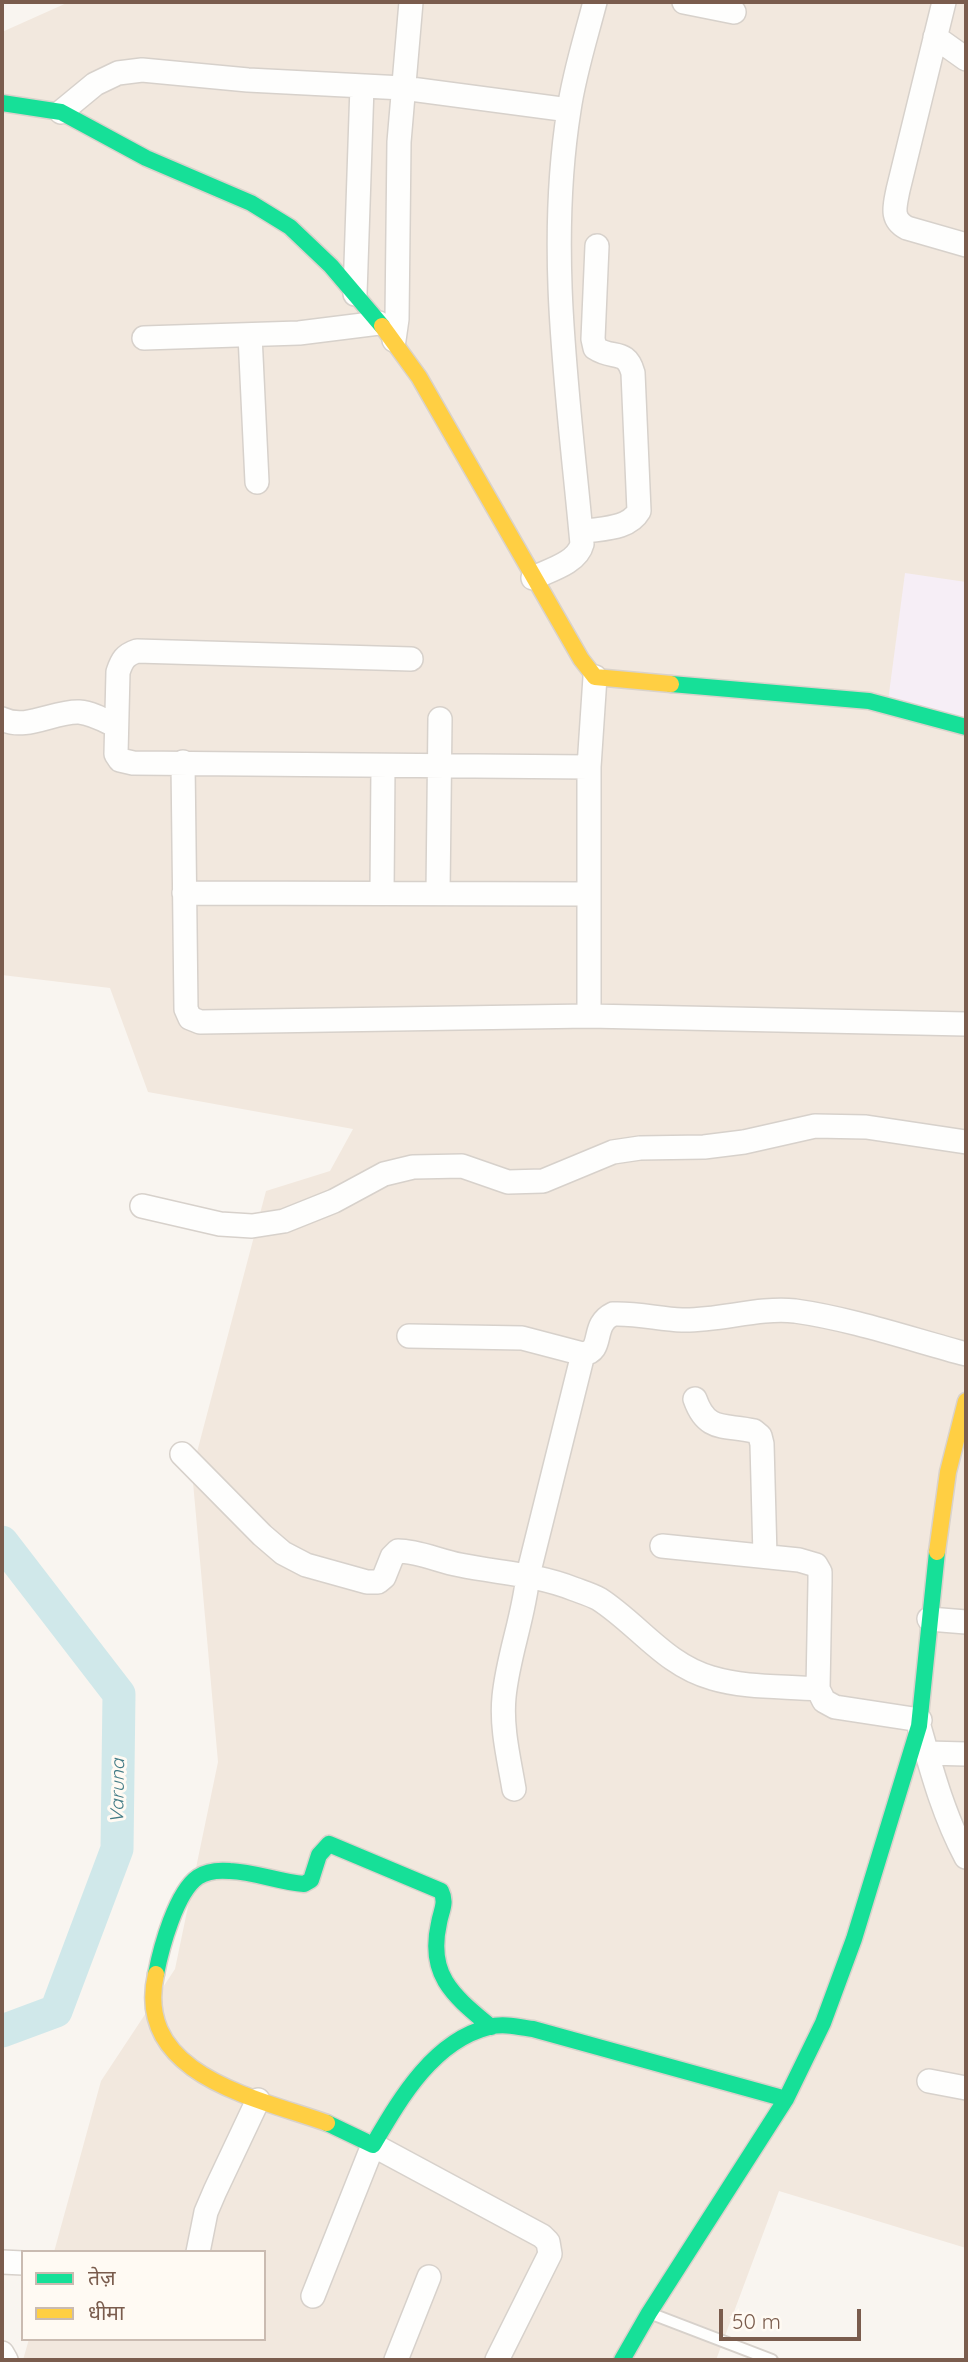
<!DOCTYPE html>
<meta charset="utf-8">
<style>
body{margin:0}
#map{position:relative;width:968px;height:2362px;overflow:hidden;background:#f9f5f0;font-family:Quicksand,"Noto Sans Devanagari",sans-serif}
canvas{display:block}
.frame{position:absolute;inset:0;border:4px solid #7a5c4d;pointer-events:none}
.legend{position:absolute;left:21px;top:2250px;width:245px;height:91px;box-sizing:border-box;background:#fffaf3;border:2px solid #cabbb1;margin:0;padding:9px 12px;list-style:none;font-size:21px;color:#7a5c4d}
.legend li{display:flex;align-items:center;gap:14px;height:35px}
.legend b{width:35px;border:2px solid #cabbb1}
.scale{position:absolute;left:719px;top:2309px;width:142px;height:32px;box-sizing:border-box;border:4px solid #7a5c4d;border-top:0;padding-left:9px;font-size:21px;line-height:24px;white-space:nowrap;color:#7a5c4d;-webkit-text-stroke:5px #fffaf3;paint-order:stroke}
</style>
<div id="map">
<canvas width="968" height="2362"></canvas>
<div class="frame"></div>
<ul class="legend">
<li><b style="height:9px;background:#16e098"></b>तेज़</li>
<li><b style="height:9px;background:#ffcf43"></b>धीमा</li>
</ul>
<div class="scale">50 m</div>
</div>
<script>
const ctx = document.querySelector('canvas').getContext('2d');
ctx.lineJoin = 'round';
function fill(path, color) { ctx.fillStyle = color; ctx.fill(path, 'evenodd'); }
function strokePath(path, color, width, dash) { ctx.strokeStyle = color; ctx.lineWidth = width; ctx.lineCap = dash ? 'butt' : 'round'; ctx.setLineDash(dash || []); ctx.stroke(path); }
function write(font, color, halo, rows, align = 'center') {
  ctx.font = font + ' Quicksand,sans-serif'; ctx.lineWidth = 6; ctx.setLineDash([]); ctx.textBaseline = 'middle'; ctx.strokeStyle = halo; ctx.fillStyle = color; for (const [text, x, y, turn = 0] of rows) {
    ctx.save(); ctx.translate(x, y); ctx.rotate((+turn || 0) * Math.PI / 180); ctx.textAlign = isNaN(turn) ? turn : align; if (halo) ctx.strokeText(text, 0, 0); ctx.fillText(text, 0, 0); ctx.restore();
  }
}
fill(new Path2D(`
 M69,2H966V2248L779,2191L716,2360H23L29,2339H264V2252H54L101,2081L175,1969L218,1762L192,1471L266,1191L330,1171L353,1129L148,1092L110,988L2,975V32Z`), '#f2e8de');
fill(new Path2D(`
 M905,573L966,582V719L888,701Z`), '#f6eef6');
strokePath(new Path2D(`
 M2,1542L119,1694L117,1849L56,2011L2,2031`), '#d0e8ea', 33);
const lane = new Path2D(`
 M652,2314L772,2360`);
const street = new Path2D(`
 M684,2L734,12
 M944,2L898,190C895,206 890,219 907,228L966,245
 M935,37L966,59
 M61,112L95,84L118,73L142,70L248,80L403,88L569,110
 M355,294L362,86
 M250,335L257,482
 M144,338L299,333L379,323
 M394,340L397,319L399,142L411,2
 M581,532C601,528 628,530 639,511L633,373C626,348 613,360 595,348L593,339L597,246
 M533,578C550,570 577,563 582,544C569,400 546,254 569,110C574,74 586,37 595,2
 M411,659L137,651C125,655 122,660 118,672L116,754L120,760L133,763L589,767
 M2,719C26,731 54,711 79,712C92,713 104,720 116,726
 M183,762L186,1009L190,1018L200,1022L589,1016L966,1024
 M184,893L589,894
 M382,893L383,766
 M438,893L440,719
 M589,1016V767L595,677
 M142,1206L220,1224L252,1226L284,1221L334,1201L384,1174L413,1167L462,1166L508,1182L543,1181L613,1152L640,1148L704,1147L744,1142L815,1126L866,1127L966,1142
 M409,1336L522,1338L583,1354C605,1351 590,1325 613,1314C637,1313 659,1319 682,1320C720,1321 758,1307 795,1311C852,1319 910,1339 966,1354
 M695,1399C707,1433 725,1424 754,1431L760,1436L762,1444L765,1556
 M182,1454L262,1535L283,1553L306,1565L367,1582H378L384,1577L392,1557L398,1551C418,1551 439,1561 460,1565C499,1573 536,1574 574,1589C582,1592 592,1595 599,1599C638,1624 665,1665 712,1678C745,1688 783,1686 818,1689
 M662,1546L799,1560L816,1565L820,1572V1582L818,1689L824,1701L835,1707L920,1720
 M929,1619L966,1622
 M919,1726C932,1772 944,1816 966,1857
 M927,1753L966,1754
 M514,1789C509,1759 501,1728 504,1697C508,1655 524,1617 528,1575L583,1354
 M929,2081L966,2088
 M198,2252L206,2212L215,2191L258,2100
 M2,2262L23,2263
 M313,2296L373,2145L542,2236L548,2242L550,2254L497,2360
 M2,2353L6,2360
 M396,2360L429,2277`);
const fast = new Path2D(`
 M2,103L61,112L146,158L251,203L290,227L331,266L382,326
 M671,684L869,701L966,727
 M156,1974C161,1948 176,1892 198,1877C207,1871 219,1870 230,1871C255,1872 279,1882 304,1884L311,1880L319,1855L329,1844L441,1891C447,1903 441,1911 439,1923C427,1976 454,1996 491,2027
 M327,2123L373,2145C400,2099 433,2041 489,2027C503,2023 519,2027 533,2029L786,2099
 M622,2360L649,2313L786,2099L823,2023L854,1939L919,1726L937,1552`);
const slow = new Path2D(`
 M382,326L419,377L581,659L595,677L671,684
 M937,1552L948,1472L966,1401
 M156,1974C133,2076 258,2098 327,2123`);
strokePath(lane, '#d7d1cb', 14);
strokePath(street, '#d7d1cb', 26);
strokePath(fast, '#d9d2cb', 19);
strokePath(slow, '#d9d2cb', 19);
strokePath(lane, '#fefefd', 10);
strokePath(street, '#fefefd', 23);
strokePath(fast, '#16e098', 16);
strokePath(slow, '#ffcf43', 16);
write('italic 19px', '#437c86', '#fffaf3', [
 ["Varuna",118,1791,-89]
]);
</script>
